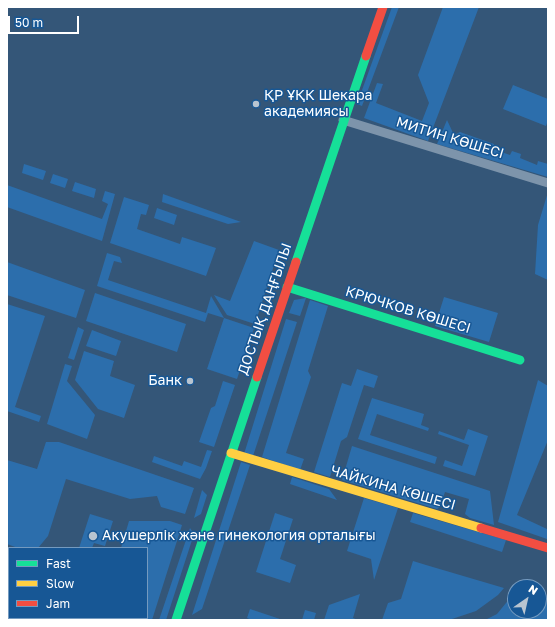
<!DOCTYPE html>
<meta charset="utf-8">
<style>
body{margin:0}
#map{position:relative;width:555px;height:627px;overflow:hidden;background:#345678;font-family:"Golos Text",sans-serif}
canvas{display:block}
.frame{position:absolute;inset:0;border:8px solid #fff;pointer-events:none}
.legend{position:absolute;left:8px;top:547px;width:140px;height:72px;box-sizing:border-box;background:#175795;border:1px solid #749abf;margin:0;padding:5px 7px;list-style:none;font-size:12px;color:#fff}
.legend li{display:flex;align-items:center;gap:8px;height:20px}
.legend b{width:20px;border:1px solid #749abf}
.north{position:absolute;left:507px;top:579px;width:40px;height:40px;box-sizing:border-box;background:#175795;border:1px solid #749abf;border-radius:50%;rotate:34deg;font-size:11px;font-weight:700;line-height:16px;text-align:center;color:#fff}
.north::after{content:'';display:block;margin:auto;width:14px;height:18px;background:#b8c4d0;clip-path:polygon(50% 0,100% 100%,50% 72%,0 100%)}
.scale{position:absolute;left:8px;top:16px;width:71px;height:18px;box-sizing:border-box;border:2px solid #fff;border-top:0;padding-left:5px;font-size:12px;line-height:14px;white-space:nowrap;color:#fff;-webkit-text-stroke:3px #175795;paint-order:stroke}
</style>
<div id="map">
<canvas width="555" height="627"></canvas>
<div class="frame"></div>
<ul class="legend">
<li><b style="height:5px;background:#16e098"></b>Fast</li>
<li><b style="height:5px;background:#ffcf43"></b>Slow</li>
<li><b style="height:5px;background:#f24e42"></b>Jam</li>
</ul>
<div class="north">N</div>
<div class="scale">50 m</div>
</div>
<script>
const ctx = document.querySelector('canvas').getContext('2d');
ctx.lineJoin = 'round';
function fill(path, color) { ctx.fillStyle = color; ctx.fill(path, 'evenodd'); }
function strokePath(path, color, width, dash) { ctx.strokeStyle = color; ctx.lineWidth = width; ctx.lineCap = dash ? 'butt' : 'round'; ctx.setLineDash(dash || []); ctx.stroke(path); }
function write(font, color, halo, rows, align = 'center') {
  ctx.font = font + ' "Golos Text",sans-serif'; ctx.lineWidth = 3; ctx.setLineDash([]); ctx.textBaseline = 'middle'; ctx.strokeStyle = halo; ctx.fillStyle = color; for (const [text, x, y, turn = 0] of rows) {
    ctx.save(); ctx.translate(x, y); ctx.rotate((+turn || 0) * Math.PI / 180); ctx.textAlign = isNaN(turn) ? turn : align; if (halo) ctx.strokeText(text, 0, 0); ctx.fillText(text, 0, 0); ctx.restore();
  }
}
fill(new Path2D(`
 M392,7H399L362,106L357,104Z
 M443,7H479L428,141L364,118L377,83L383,84L376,103L422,121L429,103L418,75Z
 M513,85L548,99V120L546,126L503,109Z
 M447,120L454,135L460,132L494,144L493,149L510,155L512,151L521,154L520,158L537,165L538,161L548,164V177L437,144Z
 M24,164L46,171L43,180L22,173Z
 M53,174L68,179L65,188L50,183Z
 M75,182L96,189L94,198L72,191Z
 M7,185L102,219L108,204L102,201L105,191L115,194L102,241L7,207Z
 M548,192V280L535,274L538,225Z
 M163,194L241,222L228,224L162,202Z
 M124,197L149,205L146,215L141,214L137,229L180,244L182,237L216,248L206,276L110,243Z
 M157,208L177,215L174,225L154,218Z
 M254,241L279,250L255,324L227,315L214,295L230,301Z
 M107,253L120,257L122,263L114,261L108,280L206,313L211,296L224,318L254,328L237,379L207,369L224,318L208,313L205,322L97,286Z
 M7,262L85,290L76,318L7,295Z
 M95,293L186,324L177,352L86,321Z
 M444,297L498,313L489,342L435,326Z
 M306,298L300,316L289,313L294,300Z
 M310,300L328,306L308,371L311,377L286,453L304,459L300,470L262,457Z
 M7,304L45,316L15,407L41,416L39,422L7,411Z
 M286,319L297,322L253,456L244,454Z
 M78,327L84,330L74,360L68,358Z
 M92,330L121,341L116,356L86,346Z
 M84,351L114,361L110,376L135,385L124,418L98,409L75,380Z
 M65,364L72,366L67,381L95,415L87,439L47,424Z
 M357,369L378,376L374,388L364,385L347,437L341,441L330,477L314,472L342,383L351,386Z
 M538,380L548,386V440L517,515L547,529V539L498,522Z
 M223,381L235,385L214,447L199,442L211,408L215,406Z
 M372,398L424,414L421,425L429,428L428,431L377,414L370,435L437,457L435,464L358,439Z
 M468,429L488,436L475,476L443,466L445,460L462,466L469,445L438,434L439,431L464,440Z
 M46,442H59L194,488L185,514L161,507L157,496L130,499L66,479L48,536L38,548H18L7,544V460L37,469Z
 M352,446L490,491L494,525L470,518L465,514L469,499L445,492L440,507L437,509L342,480Z
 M207,450L212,451L206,468L200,479L152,462L154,456L182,466L184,461L201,467Z
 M241,462L250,465L202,609L192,615Z
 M292,477L329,489L337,500L290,484Z
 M202,490L207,495L201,514L194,518Z
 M364,498L398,508L374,580L371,559L347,551Z
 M275,513L293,519L280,559L296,565L290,583L256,572Z
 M413,513L506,540L502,552L410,522Z
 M90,514L113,521L105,546L94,543L92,548H79Z
 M129,521H170L182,525L152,620H98V618H147V548H121Z
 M190,528L194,534L166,620H159Z
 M413,561L426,565L504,588L498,595L476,611L452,619L382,620L388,603L401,599Z
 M515,592V611H539V600L548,603V620H485L497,614Z
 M360,594L353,618L358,620H324L329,605Z
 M250,609L283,620H252L247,618Z
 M305,610L316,613L314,620H302Z`), '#2c6eac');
strokePath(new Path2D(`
 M343,120L548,183`), '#7d94ab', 9);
strokePath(new Path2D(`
 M296,262L366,56
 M287,287L520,360
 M176,620L257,377`), '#16e098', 9);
strokePath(new Path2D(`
 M231,453L481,528`), '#ffcf43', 9);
strokePath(new Path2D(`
 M366,56L383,7
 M257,377L296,262
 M481,528L548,548`), '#f24e42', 9);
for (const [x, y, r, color] of [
 [256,104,4,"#b8c4d0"],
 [190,381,4,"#b8c4d0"],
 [93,536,5,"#b8c4d0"]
]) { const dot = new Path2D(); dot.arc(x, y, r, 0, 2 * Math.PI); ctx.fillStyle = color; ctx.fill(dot); strokePath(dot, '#175795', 1.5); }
write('14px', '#fff', '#175795', [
 ["ҚР ҰҚК Шекара",264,96],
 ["академиясы",264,112],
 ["Банк",182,381,"right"],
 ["Акушерлік және гинекология орталығы",102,536]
], 'left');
write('14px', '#fff', '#175795', [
 ["МИТИН КӨШЕСІ",450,138,17],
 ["ДОСТЫҚ ДАҢҒЫЛЫ",265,309,-71],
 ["КРЮЧКОВ КӨШЕСІ",408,310,17],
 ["ЧАЙКИНА КӨШЕСІ",393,488,16]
]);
</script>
